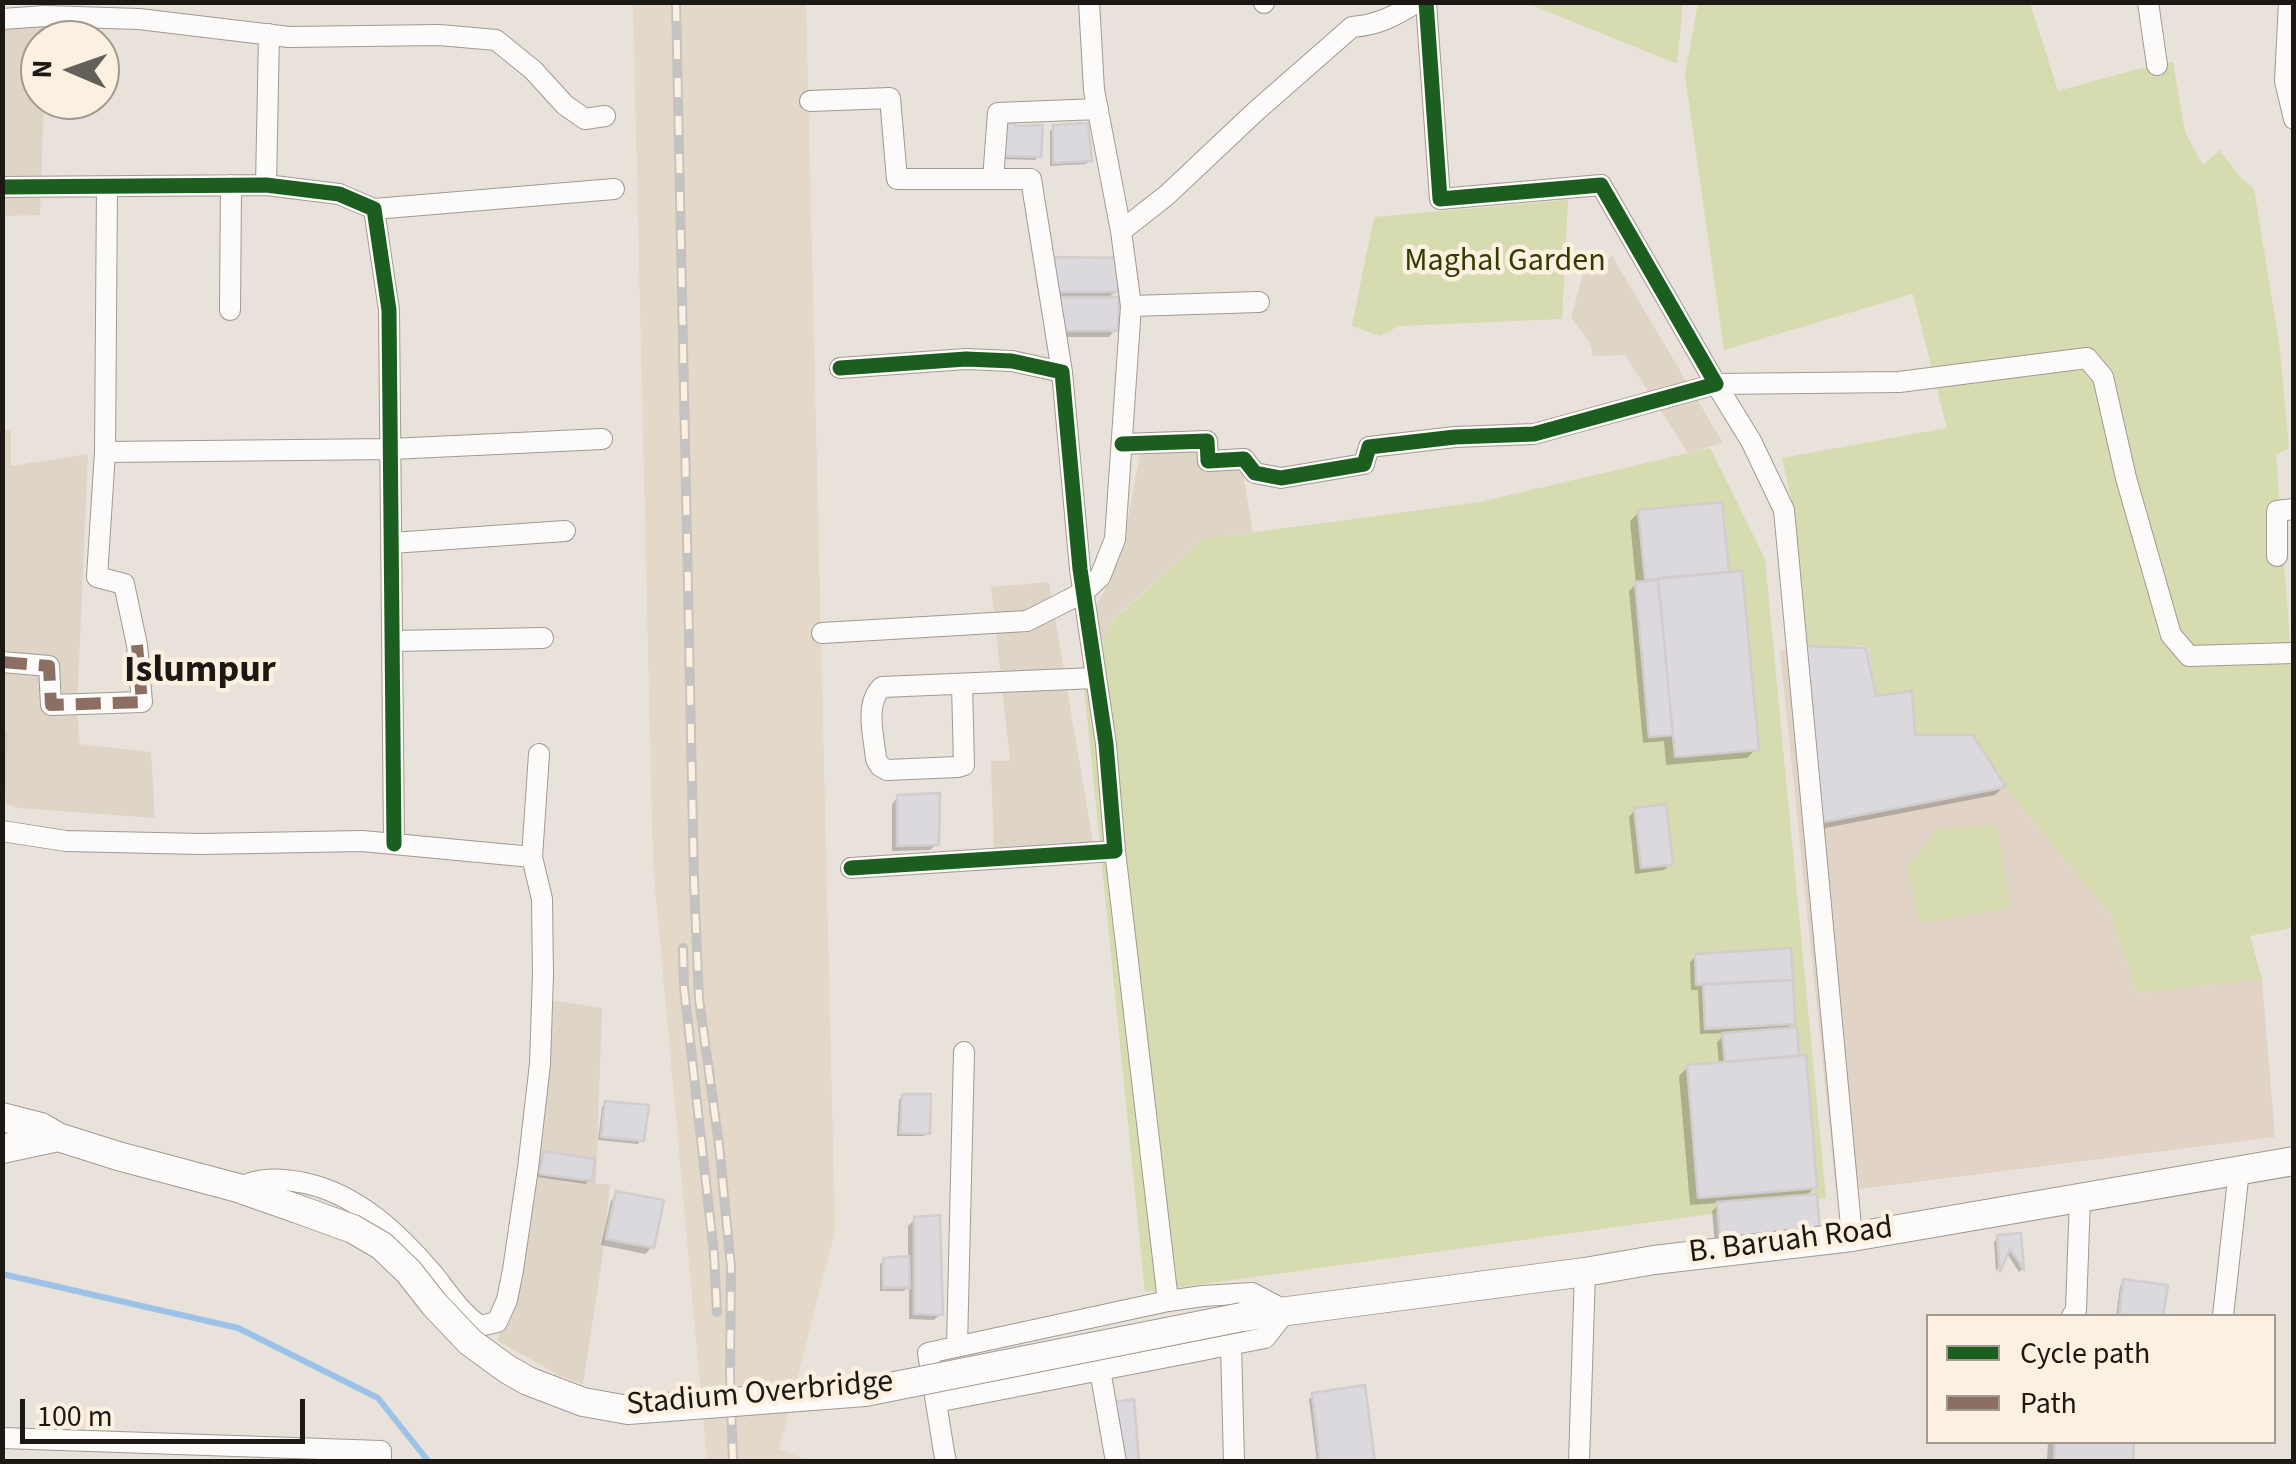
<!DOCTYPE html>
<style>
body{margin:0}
#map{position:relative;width:2296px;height:1464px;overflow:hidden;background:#e8e2da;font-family:"Source Sans 3",sans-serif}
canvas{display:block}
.frame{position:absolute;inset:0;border:5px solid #1c1813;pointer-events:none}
.legend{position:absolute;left:1926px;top:1314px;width:350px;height:130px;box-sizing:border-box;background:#fcf0e1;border:2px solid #a29a8f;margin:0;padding:12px 18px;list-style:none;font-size:30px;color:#1c1813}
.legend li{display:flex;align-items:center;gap:20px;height:50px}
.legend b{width:50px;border:2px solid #a29a8f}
.north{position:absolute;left:20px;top:20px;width:100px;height:100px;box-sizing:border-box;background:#fcf0e1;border:2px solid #a29a8f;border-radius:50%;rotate:272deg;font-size:28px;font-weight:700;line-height:40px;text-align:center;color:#1c1813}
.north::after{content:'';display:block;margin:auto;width:35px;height:45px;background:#635f59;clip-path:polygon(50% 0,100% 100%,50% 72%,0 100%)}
.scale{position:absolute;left:20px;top:1399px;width:285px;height:45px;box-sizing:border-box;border:5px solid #1c1813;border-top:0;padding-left:12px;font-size:30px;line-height:35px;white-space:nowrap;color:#1c1813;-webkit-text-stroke:8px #fcf0e1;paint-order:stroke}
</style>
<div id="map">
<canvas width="2296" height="1464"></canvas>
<div class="frame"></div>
<ul class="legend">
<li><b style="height:12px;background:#1b5e20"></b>Cycle path</li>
<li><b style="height:12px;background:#8d6e63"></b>Path</li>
</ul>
<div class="north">N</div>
<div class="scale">100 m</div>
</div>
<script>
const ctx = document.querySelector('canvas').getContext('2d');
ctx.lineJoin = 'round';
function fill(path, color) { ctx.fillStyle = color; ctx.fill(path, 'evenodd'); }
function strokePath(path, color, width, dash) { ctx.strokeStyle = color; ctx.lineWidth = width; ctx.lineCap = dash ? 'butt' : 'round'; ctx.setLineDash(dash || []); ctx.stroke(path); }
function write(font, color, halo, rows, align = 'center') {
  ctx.font = font + ' "Source Sans 3",sans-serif'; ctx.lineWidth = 9; ctx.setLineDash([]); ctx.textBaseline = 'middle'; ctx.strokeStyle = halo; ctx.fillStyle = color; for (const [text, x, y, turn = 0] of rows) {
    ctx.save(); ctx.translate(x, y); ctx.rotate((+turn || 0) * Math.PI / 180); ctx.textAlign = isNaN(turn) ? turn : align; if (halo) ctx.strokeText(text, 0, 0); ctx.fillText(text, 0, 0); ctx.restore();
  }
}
fill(new Path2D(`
 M2,21L46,23V40H40V100H44L40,215L3,216Z
 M1612,256L1723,443L1688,453L1625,355L1593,356L1590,343L1571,318L1583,274Z
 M2,429L11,431V466L88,454L77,710L80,744L151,752L155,818L19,808L3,803Z
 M1198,447L1202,470L1242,468L1253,532L1204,539L1114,618L1101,643L1094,609L1105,590L1124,540L1141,449Z
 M1049,582L1096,860H994L991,761H1010L991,587Z
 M550,1000L602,1008L596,1184H610L602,1261L583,1384L560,1376L498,1341L519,1257Z`), '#dfd5c7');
fill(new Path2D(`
 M633,3H806L835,1231L779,1449L809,1461H707L653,864Z`), '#e4d8c9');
fill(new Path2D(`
 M1801,646L1866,648L1876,696L1912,691L1973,735L2006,787L2111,916L2137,993L2262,979L2275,1137L1836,1192L1780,651Z`), '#e1d4c7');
fill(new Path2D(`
 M1527,3H1683L1677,64Z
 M1698,3H2030L2058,91L2138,69L2173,62L2185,132L2203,165L2220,150L2240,177L2254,189L2279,342L2289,448L2276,455L2290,643L2294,647L2293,928L2250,936L2262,979L2137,993L2111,916L2006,787L1973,735H1915L1912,691L1876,696L1868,646H1801L1796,519L1782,458L1947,428L1913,294L1724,350L1685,75Z
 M1568,200L1562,319L1399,326L1380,336L1352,326L1374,217Z
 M1710,448L1765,559L1826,1198L1145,1292L1083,677L1114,619L1204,539L1480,502Z
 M1996,824L2011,908L1919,923L1908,866L1937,829Z`), '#d7dbb0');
fill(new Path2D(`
 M1054,127L1090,160L1086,164L1050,166V131Z
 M1011,128L1039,156L1035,160L1000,159Z
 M1048,266L1116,291L1107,299L1115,330L1109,337H1045Z
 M1720,505L1726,575L1756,749L1747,758L1666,765L1664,741L1643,743L1629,591L1636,584L1630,521L1639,512Z
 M1874,699L1913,737L2003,787L1995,795L1805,832Z
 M898,797L937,844L930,850L892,851V804Z
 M1635,810L1671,864L1664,870L1635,874L1629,817Z
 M1696,956L1793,1023L1786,1030L1815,1187L1804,1198L1715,1244L1712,1211L1720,1203L1690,1205L1679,1076L1688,1067L1719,1065L1717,1042L1726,1033L1700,1034L1698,990H1691L1690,962Z
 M903,1096L928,1133L924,1136H897L899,1100Z
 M606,1103L641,1140L638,1144L598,1140L602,1107Z
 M545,1154L589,1180L586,1184L537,1177L541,1158Z
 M617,1194L652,1247L645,1254L601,1245L611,1201Z
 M915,1219L940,1314L934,1320L909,1319V1286L904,1291H880V1264L884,1260L908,1258V1226Z
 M2019,1236L2022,1269L2019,1272L2006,1252L1996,1272L1994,1242L1998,1238Z
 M2124,1282L2165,1287L2160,1316H2116L2120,1286Z
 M1313,1396L1373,1462H1317L1309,1399Z
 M2048,1442H2132L2131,1462H2047Z`), '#0003');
strokePath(new Path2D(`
 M2,1274L238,1328L378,1398L429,1462`), '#9cc2e7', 6);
const building = new Path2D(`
 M1006,120H1016L1015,126L1043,125L1041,157L1002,156Z
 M1088,123L1092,161L1053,163V125Z
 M1053,257L1119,258L1118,292H1052Z
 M1052,297H1119L1118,331H1051Z
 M1722,502L1729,572L1645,580L1638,510Z
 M1742,571L1759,750L1675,757L1658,578Z
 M1658,580L1673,735L1649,737L1635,582Z
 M1801,646L1866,648L1876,696L1912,691L1915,735H1973L2006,787L1814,824Z
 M2,734H6L5,787H2Z
 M940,793L939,845L897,846V795Z
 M1666,804L1673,865L1641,868L1634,808Z
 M1791,948L1793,980L1696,985L1695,954Z
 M1793,980L1795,1024L1705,1029L1703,984Z
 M1797,1027L1799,1056L1725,1062L1722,1033Z
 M1806,1055L1817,1188L1698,1198L1687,1065Z
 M902,1094H931L930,1134L900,1133Z
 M605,1101L649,1105L644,1141L601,1137Z
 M544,1151L595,1159L592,1181L539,1174Z
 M616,1191L664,1200L654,1248L606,1239Z
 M1817,1194L1820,1231L1720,1239L1717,1202Z
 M940,1215L943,1315L914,1314V1217Z
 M2021,1233L2024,1270L2010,1249L2000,1272L1997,1235Z
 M909,1256L910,1288H883V1258Z
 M2123,1279L2168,1285L2163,1316H2119Z
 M1365,1385L1375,1462H1320L1312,1393Z
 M1134,1399L1139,1462H1117L1109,1403Z
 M2055,1442H2134L2133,1462H2054Z`);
fill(building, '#dbd8de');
strokePath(building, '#d0cdcc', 2.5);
const minor = new Path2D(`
 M1264,2V3
 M2148,2L2157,65
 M2289,2L2285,81L2294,119
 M2,19L45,16L139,19L289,37L439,35L496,40L533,70L565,105L585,119L605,116
 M810,101L890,98L897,179H1031L1062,372
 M993,179L998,113L1098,109
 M266,185L269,34
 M2,187L266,185L339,194L374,209L389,310L394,844
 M374,209L614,189
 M1121,231L1167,195L1255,112L1352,27C1378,25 1395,16 1417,2
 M1131,306L1259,302
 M230,310L231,185
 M840,368L966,359L1012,361L1062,372L1080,569L1106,744L1115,851L851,868
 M1716,384L1751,441L1784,510L1852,1237
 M1716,384L1899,382L2087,358L2103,377L2126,478L2171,635L2189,656L2294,653
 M1122,444L1207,441L1208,461L1244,459L1255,473L1281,478L1364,464L1369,447L1455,437L1534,434L1716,384L1601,185L1440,199L1426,2
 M105,452L391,449L602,439
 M392,543L565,531
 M2277,556V511L2294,509
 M822,633L1027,621L1084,592L1100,577L1115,539L1131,306L1121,231L1094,90L1089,2
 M394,641L543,638
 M2,662L49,666L51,705L142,702L137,645L124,584L97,577L105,452L107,187
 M962,684L964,765L958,767L887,770L880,766L876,759C874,736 864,704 882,687L1095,678
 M2,831L66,841L201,844L362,841L532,857
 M1115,851L1168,1301
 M238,1188C261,1177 280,1178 305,1183C359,1195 399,1234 434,1275C448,1293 461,1313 480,1326L497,1322L507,1300L513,1270L528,1168L540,1064L543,975L542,899L532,857L539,754
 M2072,1316L2076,1310L2080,1198
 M2223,1316L2239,1170
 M1231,1345L1234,1462
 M957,1346L964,1052
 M1100,1370L1116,1462
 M936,1402L1265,1338L1286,1311L1252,1293L1203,1296L1168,1301L928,1353L944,1452L946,1462
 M2,1438L381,1451V1462
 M1579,1462L1585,1272`);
const major = new Path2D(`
 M2,1117L41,1127L58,1137L118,1156L238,1188L295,1208
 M2,1149L58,1137
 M1242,1317L1585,1272L1654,1260L1852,1237L2294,1161`);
strokePath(minor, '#9f9a94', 22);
strokePath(major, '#9f9a94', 30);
strokePath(minor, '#fcfbf9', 20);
strokePath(major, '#fcfbf9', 28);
const rail = new Path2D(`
 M676,2L694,881L699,999L719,1145L731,1267L730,1373L733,1462
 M683,948L684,988L714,1254L717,1312`);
strokePath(rail, '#c5c3c1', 10);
strokePath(rail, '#fcf0e1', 6, [19]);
const majorBridge = new Path2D(`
 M295,1208L353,1229L382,1246L409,1272L434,1304L470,1342L507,1369L528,1381L583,1402L628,1410L865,1392L1242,1317`);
strokePath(majorBridge, '#9f9a94', 30, []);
strokePath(majorBridge, '#fcfbf9', 28);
strokePath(new Path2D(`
 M2,662L49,666L51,705L142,702L137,645`), '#8d6e63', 12, [25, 12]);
strokePath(new Path2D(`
 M2,187L266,185L339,194L374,209L389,310L394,844
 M840,368L966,359L1012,361L1062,372L1080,569L1106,744L1115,851L851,868
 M1122,444L1207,441L1208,461L1244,459L1255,473L1281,478L1364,464L1369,447L1455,437L1534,434L1716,384L1601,185L1440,199L1426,2`), '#1b5e20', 15);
write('32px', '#353b00', '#fcf0e1', [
 ["Maghal Garden",1505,263]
]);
write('32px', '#1c1813', '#fcf0e1', [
 ["B. Baruah Road",1791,1242,-7],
 ["Stadium Overbridge",760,1395,-5]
]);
write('bold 38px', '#1c1813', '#fcf0e1', [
 ["Islumpur",200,673]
]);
</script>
